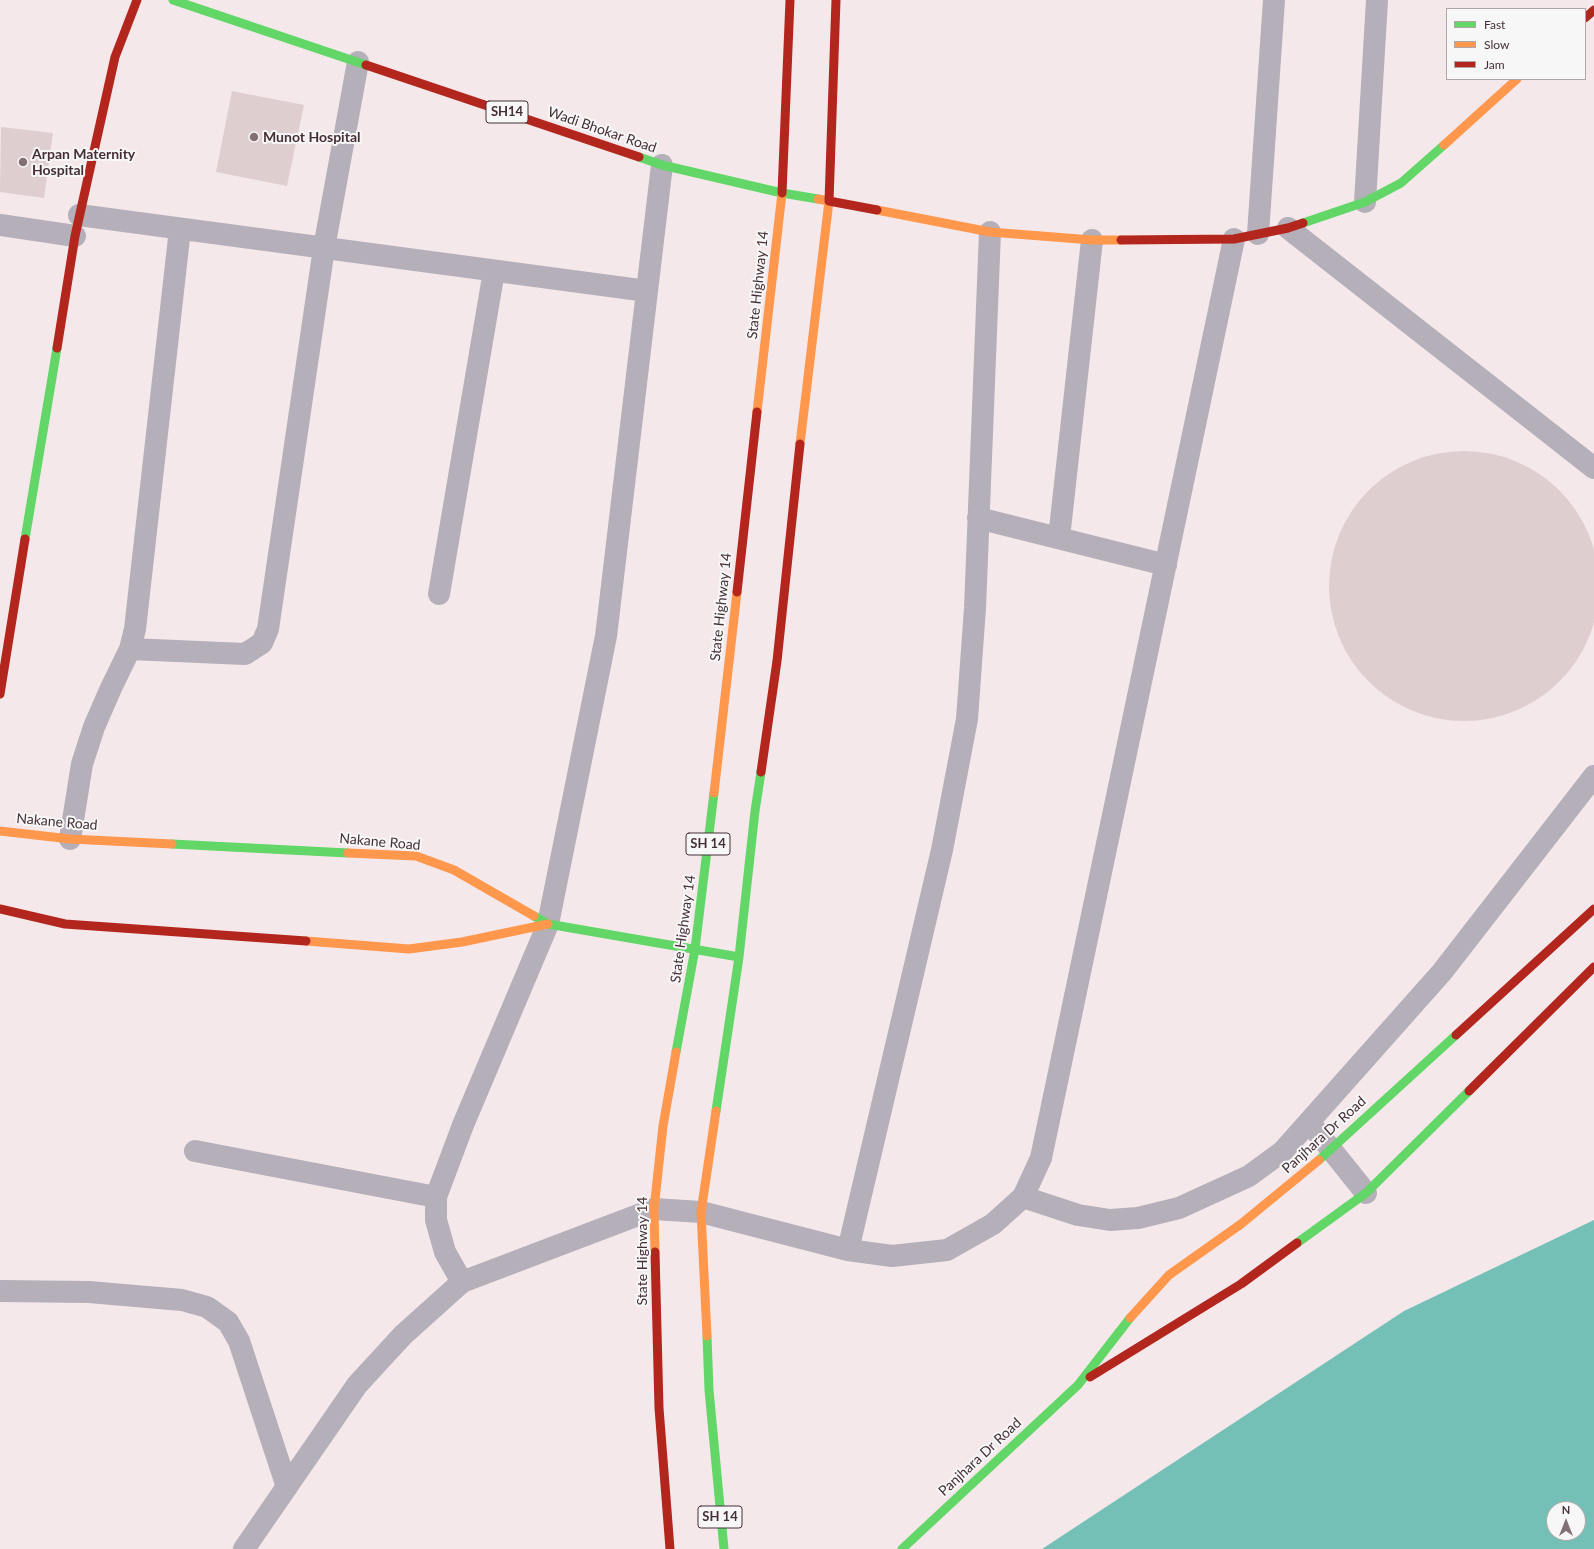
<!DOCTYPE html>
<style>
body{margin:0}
#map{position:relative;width:1594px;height:1549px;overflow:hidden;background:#f5e8eb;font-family:Lato,sans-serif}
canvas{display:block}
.legend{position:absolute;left:1446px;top:8px;width:140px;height:72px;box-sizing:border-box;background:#f7f7f7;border:1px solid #b0a7a9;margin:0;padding:5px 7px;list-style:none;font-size:12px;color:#452f35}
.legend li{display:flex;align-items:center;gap:8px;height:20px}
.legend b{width:20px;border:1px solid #b0a7a9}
.north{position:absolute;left:1546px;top:1501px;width:40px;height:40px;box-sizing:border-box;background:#f7f7f7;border:1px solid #b0a7a9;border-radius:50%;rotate:0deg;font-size:11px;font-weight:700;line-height:16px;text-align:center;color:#452f35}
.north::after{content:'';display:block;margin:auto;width:14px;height:18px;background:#837075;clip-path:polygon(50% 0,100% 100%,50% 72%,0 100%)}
</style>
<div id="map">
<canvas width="1594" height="1549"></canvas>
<ul class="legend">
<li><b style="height:5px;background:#63d668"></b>Fast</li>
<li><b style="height:5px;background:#ff974d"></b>Slow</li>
<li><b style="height:5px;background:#b3261e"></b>Jam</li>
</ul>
<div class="north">N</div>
</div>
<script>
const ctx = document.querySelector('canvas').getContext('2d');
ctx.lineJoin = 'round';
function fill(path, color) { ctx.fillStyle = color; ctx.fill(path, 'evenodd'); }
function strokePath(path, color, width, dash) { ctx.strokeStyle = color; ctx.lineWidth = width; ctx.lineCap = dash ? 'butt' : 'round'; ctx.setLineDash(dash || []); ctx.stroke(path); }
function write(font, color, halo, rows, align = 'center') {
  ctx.font = font + ' Lato,sans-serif'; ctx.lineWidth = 4; ctx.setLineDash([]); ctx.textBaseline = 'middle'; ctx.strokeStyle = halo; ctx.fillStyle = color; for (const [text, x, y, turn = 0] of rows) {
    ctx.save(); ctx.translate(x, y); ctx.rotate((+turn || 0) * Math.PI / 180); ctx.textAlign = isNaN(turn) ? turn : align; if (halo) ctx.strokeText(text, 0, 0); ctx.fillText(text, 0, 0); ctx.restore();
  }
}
fill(new Path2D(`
 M1594,1220V1549H1042L1404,1311ZM1554,1509H1578V1533H1554Z`), '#74c0b6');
fill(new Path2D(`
 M232,91L304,105L287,186L216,172Z
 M1,127L53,133L44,198L0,192Z
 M1329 586a135 135 0 1 1 270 0a135 135 0 1 1-270 0Z`), '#dfced0');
strokePath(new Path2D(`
 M1365,202L1377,0
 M79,215L647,291
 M0,225L75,236
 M1288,228L1594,468
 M1258,234L1274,0
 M978,518L1166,565
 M1059,538L1092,240
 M439,594L494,271
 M130,649L245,654L262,643L268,629L324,248L358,62
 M70,839L82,764L94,727L111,688L130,649L135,629L180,229
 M1309,1122L1366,1193
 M195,1151L436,1197
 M1023,1197L1078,1215L1110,1220L1138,1218L1179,1208L1249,1176L1283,1151L1442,972L1594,776
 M848,1250L942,850L967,719L975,608L990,232
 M462,1282L445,1252L436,1220V1197L463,1125L548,924L606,636L662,165
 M0,1291L89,1292L182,1300L207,1307L228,1322L239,1341L287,1487
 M244,1549L357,1385L403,1335L462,1282L654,1209L701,1212L848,1250L892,1256L947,1250L993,1224L1023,1197L1041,1158L1234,239`), '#b4afb9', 22);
strokePath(new Path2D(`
 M173,0L366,65
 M639,157L662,165L782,193L818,199
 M1303,223L1365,202L1401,183L1444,145
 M25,539L57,348
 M172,844L348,853
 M534,916L548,924L739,957
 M676,1052L695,949L714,793
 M716,1111L739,957L755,811L761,772
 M1319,1160L1456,1035
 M1297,1243L1366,1193L1469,1091
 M707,1336L709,1390L724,1549
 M902,1549L1078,1385L1130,1318`), '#63d668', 9);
strokePath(new Path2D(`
 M1444,145L1517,79
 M877,210L990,232L1092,240H1121
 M757,412L782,193
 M800,444L829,201L818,199
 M714,793L737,592
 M0,831L70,839L172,844
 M348,853L416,856L454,870L534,916
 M306,941L409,949L462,942L548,924
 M655,1252L654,1209L663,1126L676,1052
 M1130,1318L1169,1275L1241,1224L1319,1160
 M707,1336L701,1212L716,1111`), '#ff974d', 9);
strokePath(new Path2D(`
 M836,0L829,201L877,210
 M1585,18L1594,10
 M366,65L639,157
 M782,193L790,0
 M1121,240L1234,239L1288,228L1303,223
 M57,348L75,236L115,57L137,0
 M737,592L757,412
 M0,694L25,539
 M761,772L777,661L800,444
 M0,909L65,924L306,941
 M1456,1035L1594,909
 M1469,1091L1594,967
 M655,1252L659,1408L670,1549
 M1090,1377L1241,1284L1297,1243`), '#b3261e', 9);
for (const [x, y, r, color] of [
 [254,137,5,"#837075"],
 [23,162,5,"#837075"]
]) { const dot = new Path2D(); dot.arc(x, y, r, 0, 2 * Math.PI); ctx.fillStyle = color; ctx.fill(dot); strokePath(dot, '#f7f7f7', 1.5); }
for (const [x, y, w] of [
 [507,112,42],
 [708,844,44],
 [720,1517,44]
]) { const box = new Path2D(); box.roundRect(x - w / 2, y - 11, w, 22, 3); ctx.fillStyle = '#f7f7f7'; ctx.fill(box); strokePath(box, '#452f35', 1); }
write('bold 13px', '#452f35', null, [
 ["SH14",507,112],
 ["SH 14",708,844],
 ["SH 14",720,1517]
]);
write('14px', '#452f35', '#f7f7f7', [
 ["Wadi Bhokar Road",602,130,19],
 ["State Highway 14",758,285,-84],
 ["State Highway 14",721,607,-84],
 ["Nakane Road",57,822,5],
 ["Nakane Road",380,842,5],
 ["State Highway 14",683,929,-82],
 ["Panjhara Dr Road",1324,1135,-42],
 ["State Highway 14",642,1251,-90],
 ["Panjhara Dr Road",980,1457,-43]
]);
write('bold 14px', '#452f35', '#f7f7f7', [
 ["Munot Hospital",263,137],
 ["Arpan Maternity",32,154],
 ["Hospital",32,170]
], 'left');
</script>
